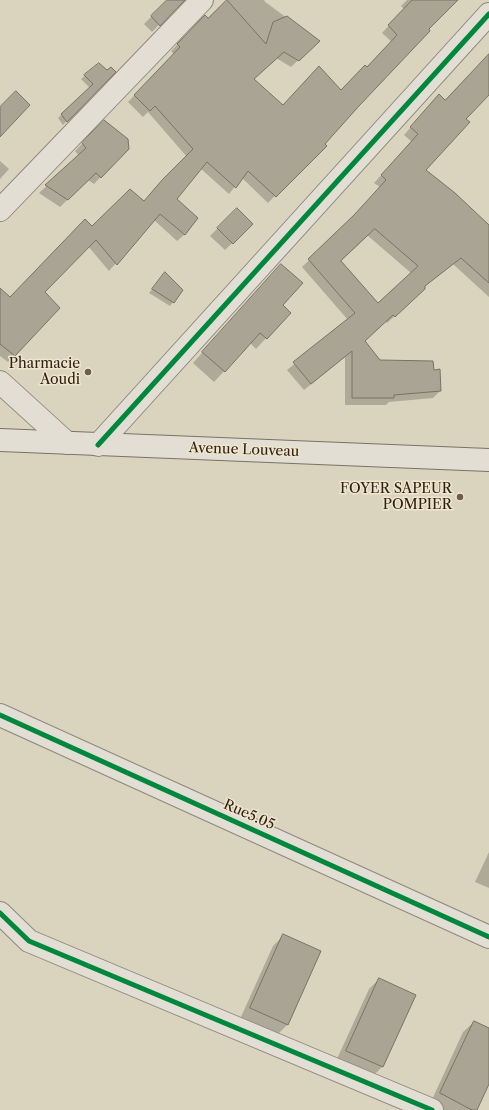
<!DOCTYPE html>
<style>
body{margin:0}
canvas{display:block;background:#dad3be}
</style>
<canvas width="489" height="1110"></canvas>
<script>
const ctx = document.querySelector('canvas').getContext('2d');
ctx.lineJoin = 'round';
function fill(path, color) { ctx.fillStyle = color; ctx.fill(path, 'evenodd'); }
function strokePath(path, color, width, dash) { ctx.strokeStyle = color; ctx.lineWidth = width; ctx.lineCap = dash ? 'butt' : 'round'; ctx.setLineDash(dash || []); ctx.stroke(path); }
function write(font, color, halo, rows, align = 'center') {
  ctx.font = font + ' "Libre Caslon Text",serif'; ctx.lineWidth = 3; ctx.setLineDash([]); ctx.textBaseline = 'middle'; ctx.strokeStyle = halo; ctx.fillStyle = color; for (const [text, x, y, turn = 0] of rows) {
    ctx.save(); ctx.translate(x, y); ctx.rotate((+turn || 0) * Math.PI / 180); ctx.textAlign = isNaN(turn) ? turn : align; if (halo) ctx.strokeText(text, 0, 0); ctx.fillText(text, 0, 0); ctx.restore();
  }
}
fill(new Path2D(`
 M168,0H183L152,32L144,24Z
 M228,0H265L264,1L318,41L291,67L276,58L253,79L282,106L340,91L366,68L392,42L382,33L404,9L401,6L407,0H456L428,29L305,165L268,203L242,178L229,194L200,168L175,200L197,218L184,235L177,241L154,220L109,271L88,246L43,292L58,308L8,362L0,356V289L10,298L92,227L144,202L156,187L187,157L148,112L143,117L128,102L174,54L171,51L205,17L208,20Z
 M489,55V94L465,119L425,170L489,244V297L453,264L424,287L417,296L387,323L385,321L364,341L380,361L440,391L433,398L389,402L386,405H345V357L304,390L287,370L348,320L302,267L349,222L380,187L374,183L412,142L404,135L432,103L445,101ZM367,235L411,273L378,305L340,261Z
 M99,64L107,72H114L63,125L58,118L90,88L81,79Z
 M104,121L128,148L94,184L88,180L60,207L39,193L79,156L75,151Z
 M0,161L9,169L0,179Z
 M237,209L252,224L225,250L210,236Z
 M271,275L281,306L289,313L256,349L250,343L214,382L193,363Z
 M162,277L173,302L170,306L149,293Z
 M489,852V888L475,882Z
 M284,935L320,952L287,1025L277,1035L240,1019L273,946Z
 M379,979L383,1066L372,1077L336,1061L369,989Z
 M474,1022L489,1029V1082L476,1110H442L430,1104L463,1032Z`), '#0003');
const building = new Path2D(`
 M167,0H185L160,26L151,16Z
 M227,0L266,44L273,22L287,16L320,41L299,61L284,52L254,79L283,105L319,66L341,90L365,65L367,67L397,35L388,25L412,0H458L429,29L430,31L359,106L325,144L327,146L276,197L248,171L236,188L207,162L177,199L198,218L185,235L160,214L117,265L96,240L45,292L60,308L15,356L0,344V288L10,297L85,219L92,226L130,189L144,201L163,179L193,149L155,106L150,111L134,95L180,47L177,44L205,15L208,18Z
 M489,54V95L466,119L470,122L426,170L455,193L489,225V283L461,258L425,286V289L395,317L393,315L365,341L380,360L433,361L434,370L440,369L441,391L394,395V398H352V351L311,384L293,362L355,313L308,259L354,215L386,180L381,175L418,134L410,127L439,94L445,100ZM375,229L418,266L378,303L341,261Z
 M99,63L107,70L111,67L116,72L67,122L61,114L93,84L84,75Z
 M16,91L30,105L0,137V107Z
 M104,120L128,139L129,149L101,178L96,173L68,200L45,185L86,148L82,143Z
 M237,208L253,224L233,244L217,228Z
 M281,264L303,283L283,305L291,313L267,339L260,333L225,372L202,352Z
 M165,272L183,290L174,303L152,289Z
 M283,934L321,951L288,1025L250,1008Z
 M379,978L416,995L383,1067L346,1051Z
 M474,1021L489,1028V1084L477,1110H472L440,1093Z`);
fill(building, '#aaa495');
strokePath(building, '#797267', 1);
const street = new Path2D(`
 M0,210L202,0
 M0,382L67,443
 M98,445L489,14
 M0,715L489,937
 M0,913L29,941L432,1110`);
const secondary = new Path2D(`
 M0,440L489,460`);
strokePath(street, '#908a7d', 24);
strokePath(secondary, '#797267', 24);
strokePath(street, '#e2ded3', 22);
strokePath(secondary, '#e2ded3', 22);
strokePath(new Path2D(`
 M98,445L489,14
 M0,715L489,937
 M0,913L29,941L432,1110`), '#00873e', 5);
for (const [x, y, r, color] of [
 [88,372,4,"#6c5f51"],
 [460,497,4,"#6c5f51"]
]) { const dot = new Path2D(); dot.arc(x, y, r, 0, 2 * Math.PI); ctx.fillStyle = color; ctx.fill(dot); strokePath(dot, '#efe6cc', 1.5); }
write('14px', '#312017', '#efe6cc', [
 ["Pharmacie",80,364],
 ["Aoudi",80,380],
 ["FOYER SAPEUR",452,489],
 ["POMPIER",452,505]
], 'right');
write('14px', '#312017', '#efe6cc', [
 ["Avenue Louveau",244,450,2],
 ["Rue5.05",249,815,24]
]);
</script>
